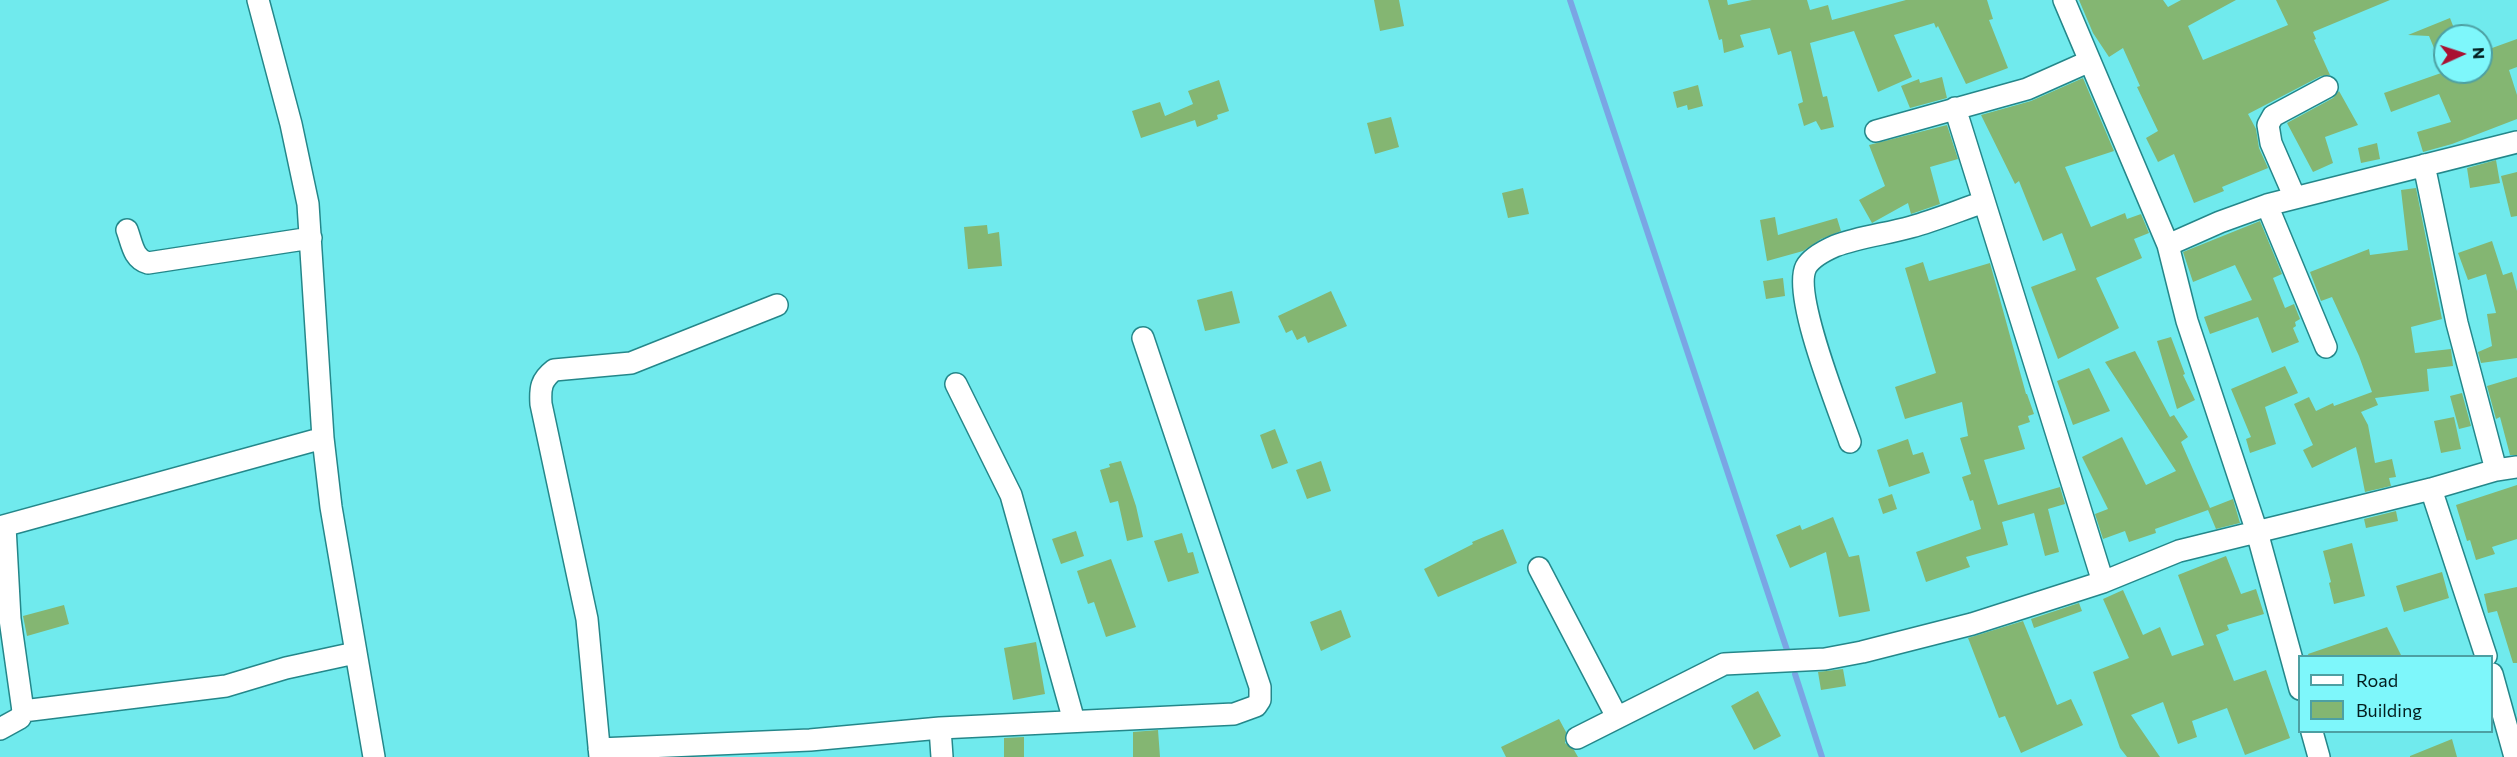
<!DOCTYPE html>
<style>
body{margin:0}
#map{position:relative;width:2517px;height:757px;overflow:hidden;background:#70eaed;font-family:Commissioner,sans-serif}
canvas{display:block}
.legend{position:absolute;left:2298px;top:655px;width:195px;height:78px;box-sizing:border-box;background:#7ef7fb;border:2px solid #4da0a3;margin:0;padding:8px 10px;list-style:none;font-size:18px;color:#031d1e}
.legend li{display:flex;align-items:center;gap:12px;height:30px}
.legend b{width:30px;border:2px solid #4da0a3}
.north{position:absolute;left:2433px;top:24px;width:60px;height:60px;box-sizing:border-box;background:#7ef7fb;border:2px solid #4da0a3;border-radius:50%;rotate:87deg;font-size:16px;font-weight:700;line-height:24px;text-align:center;color:#031d1e}
.north::after{content:'';display:block;margin:auto;width:21px;height:27px;background:#a91132;clip-path:polygon(50% 0,100% 100%,50% 72%,0 100%)}
</style>
<div id="map">
<canvas width="2517" height="757"></canvas>
<ul class="legend">
<li><b style="height:8px;background:#fff"></b>Road</li>
<li><b style="height:16px;background:#84b672"></b>Building</li>
</ul>
<div class="north">N</div>
</div>
<script>
const ctx = document.querySelector('canvas').getContext('2d');
ctx.lineJoin = 'round';
function strokePath(path, color, width, dash) { ctx.strokeStyle = color; ctx.lineWidth = width; ctx.lineCap = dash ? 'butt' : 'round'; ctx.setLineDash(dash || []); ctx.stroke(path); }
function fill(path, color) { ctx.fillStyle = color; ctx.fill(path, 'evenodd'); }
strokePath(new Path2D(`
 M1570,0L1787,650
 M1795,674L1822,757`), '#7aa5e4', 6);
fill(new Path2D(`
 M1374,0H1399L1404,26L1380,31Z
 M1708,0H1727L1728,5L1752,0H1807L1810,10L1828,5L1832,20L1906,0H1987L1993,19L1989,20L2008,68L1966,84L1938,26L1936,28L1934,23L1894,35L1912,77L1878,92L1854,31L1810,43L1823,97L1827,96L1834,127L1821,130L1816,121L1804,126L1798,104L1803,102L1791,51L1778,55L1770,28L1740,35L1744,47L1724,53L1722,39L1719,40Z
 M2079,0H2163L2168,7L2181,0H2236L2188,26L2203,60L2288,25L2276,0H2390L2313,32L2316,39L2314,40L2330,75L2321,76L2248,114L2256,129L2259,148L2268,168L2222,187L2224,191L2194,203L2174,154L2158,162L2146,138L2158,131L2137,87L2140,86L2123,48L2109,57L2093,33Z
 M2450,18L2457,36H2445V72H2481V52L2517,39V67L2509,70L2517,95V119L2452,144L2423,152L2417,132L2451,122L2439,94L2391,112L2384,93L2444,72L2429,36L2408,35Z
 M1942,77L1947,98L1910,108L1901,86L1919,79L1920,83Z
 M2083,78L2114,151L2065,167L2091,227L2125,213L2127,219L2141,214L2149,233L2134,239L2142,258L2096,278L2119,328L2058,359L2031,287L2076,270L2062,233L2043,241L2019,181L2015,184L1981,115L2031,101Z
 M1219,80L1229,111L1217,115L1218,119L1197,127L1195,120L1141,138L1132,111L1160,102L1165,116L1193,104L1188,91Z
 M1698,85L1703,106L1688,110L1687,105L1677,108L1673,92Z
 M2339,91L2358,125L2325,137L2333,163L2313,172L2287,123L2333,98Z
 M1391,117L1399,147L1375,154L1367,123Z
 M1947,125L1958,159L1930,167L1940,204L1911,214L1908,203L1872,223L1859,200L1885,186L1869,145Z
 M2377,143L2380,159L2361,163L2358,148Z
 M2496,160L2500,183L2470,188L2467,168Z
 M2517,172V216L2511,217L2501,176Z
 M1523,188L1529,214L1508,218L1502,193Z
 M2416,188L2442,319L2411,327L2415,353L2451,349L2453,366L2427,369L2429,391L2375,398L2378,405L2361,412L2368,425L2375,463L2392,459L2396,477L2389,478L2391,486L2365,492L2356,447L2312,468L2303,450L2313,445L2294,404L2309,397L2316,411L2333,403L2334,406L2372,392L2359,356L2332,297L2321,301L2310,272L2369,249L2370,255L2408,250L2401,190Z
 M1775,217L1778,235L1837,218L1841,231L1821,239L1803,251L1767,261L1760,220Z
 M2260,221L2282,274L2273,278L2285,308L2294,304L2300,319L2295,322L2296,326L2293,328L2299,342L2272,353L2258,317L2210,334L2204,317L2252,300L2235,265L2193,282L2183,252Z
 M987,225L988,234L999,232L1002,266L968,269L964,227Z
 M2492,241L2503,275L2512,272L2517,291V358L2481,363L2478,352L2492,346L2487,314L2496,313L2486,274L2468,280L2458,253Z
 M1923,262L1929,281L1990,263L2026,394H2027L2034,414L2028,416L2030,422L2018,426L2025,449L1984,460L1998,505L2060,487L2065,504L2048,509L2059,552L2045,556L2034,513L2002,522L2008,545L1966,557L1970,567L1926,582L1916,552L1981,529L1973,500L1970,501L1962,477L1971,474L1960,438L1968,436L1962,402L1905,419L1895,387L1936,373L1905,268Z
 M1783,278L1785,296L1766,299L1763,281Z
 M1232,291L1240,323L1205,331L1197,300Z
 M1331,291L1347,326L1308,343L1305,336L1297,340L1292,330L1286,333L1278,316Z
 M2171,337L2185,374L2183,375L2195,400L2177,409L2157,341Z
 M2135,351L2170,417L2174,415L2188,437L2181,442L2210,508L2233,499L2240,523L2216,529L2208,510L2155,529L2156,533L2129,542L2125,531L2103,539L2095,514L2108,509L2082,457L2122,437L2146,485L2176,471L2105,362Z
 M2285,366L2298,393L2265,407L2276,444L2250,453L2246,439L2251,437L2231,389Z
 M2089,368L2110,411L2073,425L2057,381Z
 M2517,377V455H2510L2500,417L2496,419L2487,386Z
 M2462,393L2471,426L2459,429L2450,396Z
 M2454,417L2461,449L2441,453L2434,421Z
 M1275,429L1288,463L1272,469L1260,435Z
 M1908,439L1913,455L1923,452L1930,473L1889,487L1877,450Z
 M1121,461L1136,506L1143,537L1127,541L1118,501L1110,503L1100,470L1110,467L1109,464Z
 M1321,461L1331,491L1307,499L1296,470Z
 M2517,485V539L2492,547L2495,554L2476,560L2470,540L2467,541L2456,505Z
 M1892,494L1897,509L1883,514L1878,499Z
 M2396,511L2398,521L2366,528L2364,519Z
 M1833,517L1849,557L1859,555L1870,611L1839,617L1826,552L1790,568L1776,535L1800,525L1802,530Z
 M1503,529L1517,563L1438,597L1424,569L1473,544L1472,542Z
 M1076,531L1084,556L1061,564L1052,539Z
 M1182,533L1188,553L1193,552L1199,573L1168,582L1154,541Z
 M2352,543L2365,596L2334,604L2329,583L2331,582L2323,551Z
 M2226,556L2241,594L2256,589L2264,614L2227,625L2229,630L2216,635L2234,681L2266,670L2290,738L2245,755L2227,708L2192,721L2197,737L2178,744L2163,702L2131,715L2160,757H2127L2120,748L2093,672L2129,658L2103,599L2123,590L2143,635L2160,627L2172,656L2204,645L2178,575Z
 M1111,559L1136,627L1106,637L1094,602L1088,604L1077,571Z
 M2442,572L2449,598L2404,612L2396,586Z
 M2517,587V663H2513L2497,611L2488,613L2484,594Z
 M2079,603L2082,611L2034,628L2031,619Z
 M64,605L69,624L27,636L23,616Z
 M1341,610L1351,637L1321,651L1310,622Z
 M2023,621L2057,705L2071,699L2083,725L2021,753L2005,716L1999,718L1968,638Z
 M2387,627L2402,657H2309L2308,654Z
 M1036,642L1045,694L1013,700L1004,648Z
 M1843,669L1846,686L1821,690L1818,672Z
 M1758,691L1781,736L1754,750L1731,706Z
 M1559,719L1566,732L1565,743L1574,750L1578,757H1506L1501,747Z
 M1158,730L1160,757H1133V732Z
 M1024,737V757H1004V738Z
 M2452,739L2457,757H2410V756Z`), '#84b672');
const minor = new Path2D(`
 M258,0L291,124L308,204L323,438L331,507L374,757
 M2064,0L2168,245L2187,321L2257,532L2300,689
 M1955,108L2103,582
 M1876,131L2027,89L2090,61
 M2424,165L2457,323L2496,470
 M2295,198L2271,143L2268,125L2273,116L2327,87
 M2267,205L2326,347
 M127,230C132,243 133,259 148,263L311,238
 M2168,245L2220,222L2267,205L2517,142
 M956,384L1011,495L1074,721
 M1850,442C1839,410 1792,295 1806,267C1811,258 1826,250 1835,246C1859,237 1886,234 1911,227C1936,220 1960,210 1984,202
 M2431,489L2486,656
 M0,527L323,438
 M1539,568L1617,717
 M2492,674L2515,757
 M23,711L226,686L286,668L355,653
 M940,728L942,757
 M0,729L20,718L23,711L10,619L5,526
 M2312,732L2319,757
 M1577,738L1724,664L1825,659L1862,652L1972,624L2103,582L2179,551L2431,489L2496,470L2517,467
 M599,749L810,740L940,728L1234,714L1256,706L1260,700V687L1143,338
 M600,757L587,619L541,404C540,388 541,380 554,370L631,363L777,305`);
strokePath(minor, '#24878a', 24);
strokePath(minor, '#fff', 21);
</script>
